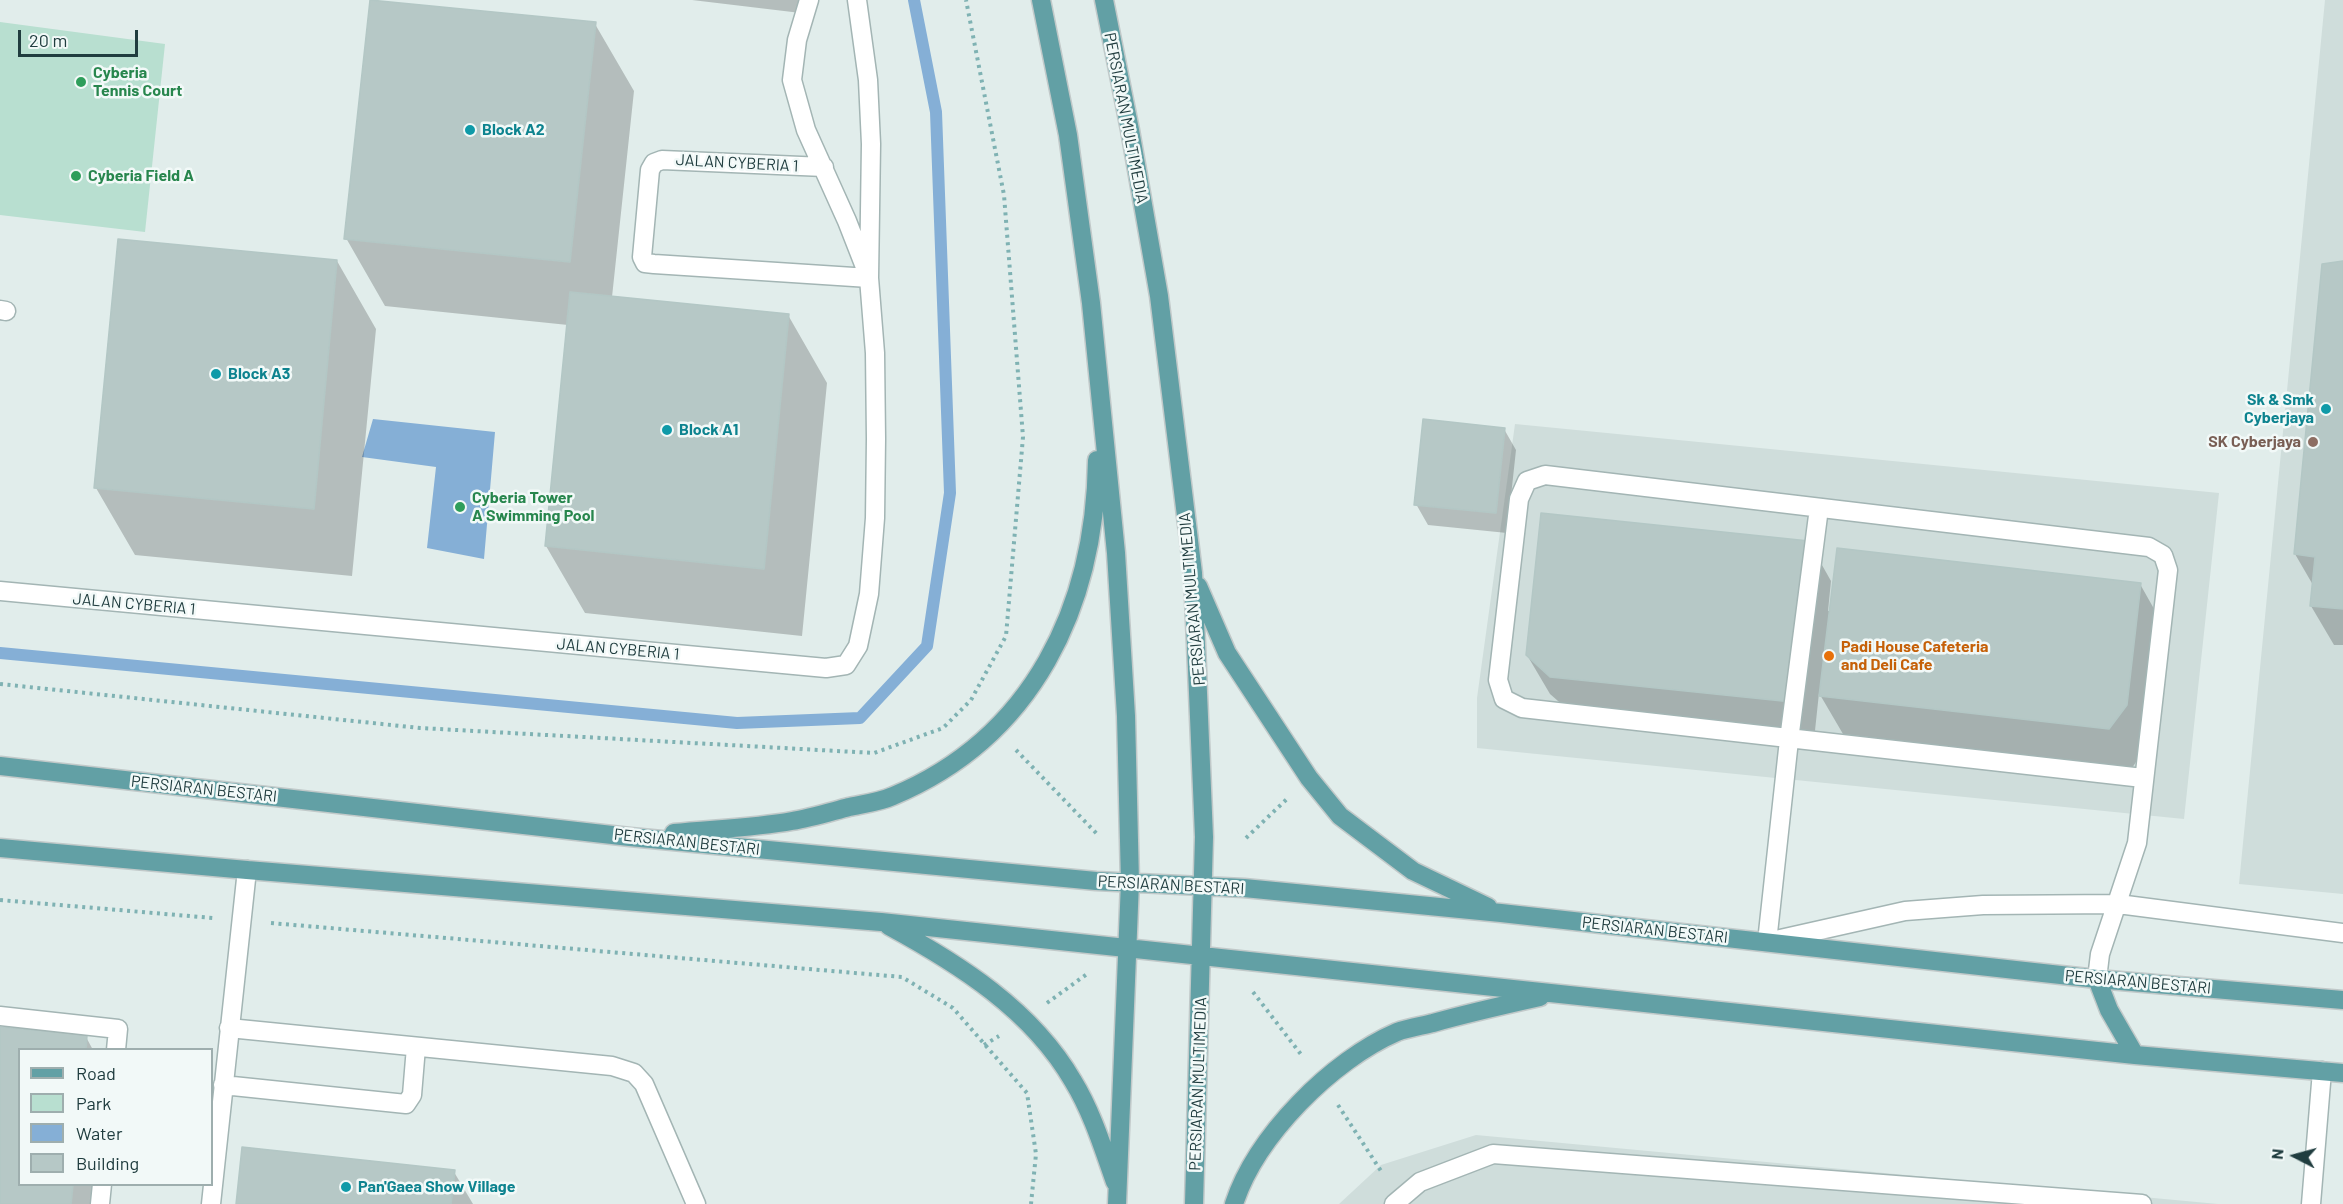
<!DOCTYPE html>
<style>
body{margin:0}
#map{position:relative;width:2343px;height:1204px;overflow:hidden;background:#e1edeb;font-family:Barlow,sans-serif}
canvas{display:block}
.legend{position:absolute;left:18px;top:1048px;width:195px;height:138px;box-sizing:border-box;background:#f2f9f8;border:2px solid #9eaeae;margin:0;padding:8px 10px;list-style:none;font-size:18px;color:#203d3f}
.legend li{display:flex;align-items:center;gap:12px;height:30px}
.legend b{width:30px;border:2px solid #9eaeae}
.north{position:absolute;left:2265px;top:1126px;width:60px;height:60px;-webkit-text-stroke:4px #f2f9f8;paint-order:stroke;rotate:276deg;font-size:16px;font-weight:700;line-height:24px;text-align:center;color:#203d3f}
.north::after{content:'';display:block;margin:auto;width:21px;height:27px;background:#203d3f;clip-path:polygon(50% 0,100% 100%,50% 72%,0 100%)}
.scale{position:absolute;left:18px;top:30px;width:120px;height:27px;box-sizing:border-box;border:3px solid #203d3f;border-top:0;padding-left:8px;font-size:18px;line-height:21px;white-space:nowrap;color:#203d3f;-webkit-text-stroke:4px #f2f9f8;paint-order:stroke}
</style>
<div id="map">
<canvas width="2343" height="1204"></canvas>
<ul class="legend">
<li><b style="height:8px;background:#62a0a5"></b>Road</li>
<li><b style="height:16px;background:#b8dfd0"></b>Park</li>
<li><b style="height:16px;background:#85afd6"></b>Water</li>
<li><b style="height:16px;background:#b6c8c6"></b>Building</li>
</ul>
<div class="north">N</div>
<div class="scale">20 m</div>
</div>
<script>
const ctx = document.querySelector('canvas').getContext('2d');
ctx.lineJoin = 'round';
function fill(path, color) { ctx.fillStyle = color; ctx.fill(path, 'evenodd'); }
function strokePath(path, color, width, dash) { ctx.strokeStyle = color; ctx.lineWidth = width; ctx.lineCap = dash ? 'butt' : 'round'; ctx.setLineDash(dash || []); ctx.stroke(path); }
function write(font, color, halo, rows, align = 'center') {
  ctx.font = font + ' Barlow,sans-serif'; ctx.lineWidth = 5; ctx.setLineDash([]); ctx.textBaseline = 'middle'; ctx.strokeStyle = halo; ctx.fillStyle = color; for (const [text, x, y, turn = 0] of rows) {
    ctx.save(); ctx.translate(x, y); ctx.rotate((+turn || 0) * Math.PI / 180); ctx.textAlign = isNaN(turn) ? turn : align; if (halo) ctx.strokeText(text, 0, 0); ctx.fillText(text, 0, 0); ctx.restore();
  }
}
fill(new Path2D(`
 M2325,0H2343V894L2239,884Z
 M1515,424L2219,493L2184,819L1477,748V698Z
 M1476,1135L2218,1204H1339L1381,1165Z`), '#cfdddb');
fill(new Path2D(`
 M0,22L165,44L145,232L0,215Z`), '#b8dfd0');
fill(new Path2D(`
 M373,419L495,432L484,559L427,548L436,467L362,457Z`), '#85afd6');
fill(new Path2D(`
 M692,0H811L809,14Z
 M595,24L634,91L612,297L788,315L827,383L802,636L585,613L546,546L568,325L385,306L346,238Z
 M337,261L376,329L352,576L135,555L96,488Z
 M2343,262V645H2334L2311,606L2313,585L2295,554Z
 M1504,429L1516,450L1507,533L1428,525L1416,504Z
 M1809,542L1831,581L1828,611L2140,584L2162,623L2148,744L2132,768L1843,734L1819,693L1814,740L1574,715L1550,694L1527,655Z
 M0,1029L86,1037L93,1050H20V1184H98L96,1204H0Z
 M454,1172L473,1204H237Z`), '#0003');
strokePath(new Path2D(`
 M0,653L737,723L860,718L927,646L950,493L936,112L914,0`), '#85afd6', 12);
const building = new Path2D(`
 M370,0L596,22L570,262L344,239Z
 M118,239L337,260L314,509L94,488Z
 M2343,261V609L2310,606L2315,557L2294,554L2322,264Z
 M570,292L789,314L764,569L545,546Z
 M1423,419L1505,428L1496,513L1414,505Z
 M1541,513L1809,541L1792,702L1550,677L1526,655Z
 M1837,548L2141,583L2127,705L2109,729L1819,696Z
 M0,1027L87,1035L86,1050H20V1184H73L71,1204H0Z
 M242,1147L455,1170L451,1204H236Z`);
fill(building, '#b6c8c6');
strokePath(building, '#b3c7c5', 1.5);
const minor = new Path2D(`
 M809,0L797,40L792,80L806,130L847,221L865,267
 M824,167L662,160L654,163L650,170L642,257L645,263L654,264L869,278
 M0,310L6,311
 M1819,508L1789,740L1767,942L1905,911L1983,905L2118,904L2343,933
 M0,591L826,668L846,665L858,646L869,594L875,518L876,439L875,353L869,278L871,144L868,80L857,0
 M2097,979L2100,954L2137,843L2168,570L2163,555L2149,547L1545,475L1527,481L1519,499L1498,680L1504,699L1522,708L2143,778
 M0,1016L118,1029L116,1050
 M229,1028L612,1066L634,1073L644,1084L696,1204
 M223,1085L406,1104L412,1095L416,1047
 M100,1204L102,1184
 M211,1204L247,870
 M1394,1204L1420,1182L1493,1154L2142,1204
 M2311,1204L2322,1071`);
const major = new Path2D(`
 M1041,0L1068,135L1091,303L1116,553L1126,716L1130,882L1117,1204
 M1104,0L1130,130L1159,296L1193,573L1204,837L1194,1204
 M1198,586L1227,653L1309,778L1340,816L1413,871L1488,907
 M0,766L630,837L1096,881L1244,888L1501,913L2097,979L2343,1000
 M674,833C713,829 753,828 792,821C811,818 830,812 849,807C863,804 880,802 893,796C1034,737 1095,606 1097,460
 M0,848L247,870L881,922L2135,1055L2343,1073
 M889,926C959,964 1032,1010 1073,1081C1092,1112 1103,1148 1115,1182
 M2097,979L2109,1010L2135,1055
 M1234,1204C1256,1136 1332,1060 1397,1032C1408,1028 1421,1026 1433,1023C1468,1013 1504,1005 1540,997`);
strokePath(minor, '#a3b5b4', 21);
strokePath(major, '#c1c9c9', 21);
strokePath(new Path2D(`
 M0,684L420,728L874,753L943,728L971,700L1006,636L1023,437L1004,195L966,0
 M1016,750L1097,834
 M1246,838L1289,797
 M0,900L213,918
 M271,923L902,977L953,1008L1027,1093L1036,1154L1031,1204
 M1253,992L1303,1057
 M1047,1003L1087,974
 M984,1045L999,1036
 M1338,1105L1383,1174`), '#7fb2b3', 4, [3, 4.5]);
strokePath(minor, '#fff', 18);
strokePath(major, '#62a0a5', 18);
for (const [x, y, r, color] of [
 [81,82,6,"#2e9e5b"],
 [470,130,6,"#0f9aa8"],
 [76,176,6,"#2e9e5b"],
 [216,374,6,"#0f9aa8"],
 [2326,409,6,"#0f9aa8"],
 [667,430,6,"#0f9aa8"],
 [2313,442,6,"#8d6e63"],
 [460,507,6,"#2e9e5b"],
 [1829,656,6,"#e8710a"],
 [346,1187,6,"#0f9aa8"]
]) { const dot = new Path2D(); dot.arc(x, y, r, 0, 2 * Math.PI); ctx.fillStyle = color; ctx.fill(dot); strokePath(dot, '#f2f9f8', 2); }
write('bold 16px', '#27864d', '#f2f9f8', [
 ["Cyberia",93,73],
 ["Tennis Court",93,91],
 ["Cyberia Field A",88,176],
 ["Cyberia Tower",472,498],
 ["A Swimming Pool",472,516]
], 'left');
write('16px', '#203d3f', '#f2f9f8', [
 ["PERSIARAN MULTIMEDIA",1126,118,79],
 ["JALAN CYBERIA 1",737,163,3],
 ["PERSIARAN MULTIMEDIA",1192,599,-95],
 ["JALAN CYBERIA 1",134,604,5],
 ["JALAN CYBERIA 1",618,649,5],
 ["PERSIARAN BESTARI",204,789,6],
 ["PERSIARAN BESTARI",687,842,6],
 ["PERSIARAN BESTARI",1171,885,3],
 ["PERSIARAN BESTARI",1655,930,6],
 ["PERSIARAN BESTARI",2138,982,5],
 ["PERSIARAN MULTIMEDIA",1198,1084,-88]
]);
write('bold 16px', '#0d838f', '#f2f9f8', [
 ["Block A2",482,130],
 ["Block A3",228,374],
 ["Sk & Smk",2314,400,"right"],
 ["Cyberjaya",2314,418,"right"],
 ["Block A1",679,430],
 ["Pan'Gaea Show Village",358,1187]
], 'left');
write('bold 16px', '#785e54', '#f2f9f8', [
 ["SK Cyberjaya",2301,442]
], 'right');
write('bold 16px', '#c56008', '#f2f9f8', [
 ["Padi House Cafeteria",1841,647],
 ["and Deli Cafe",1841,665]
], 'left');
</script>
